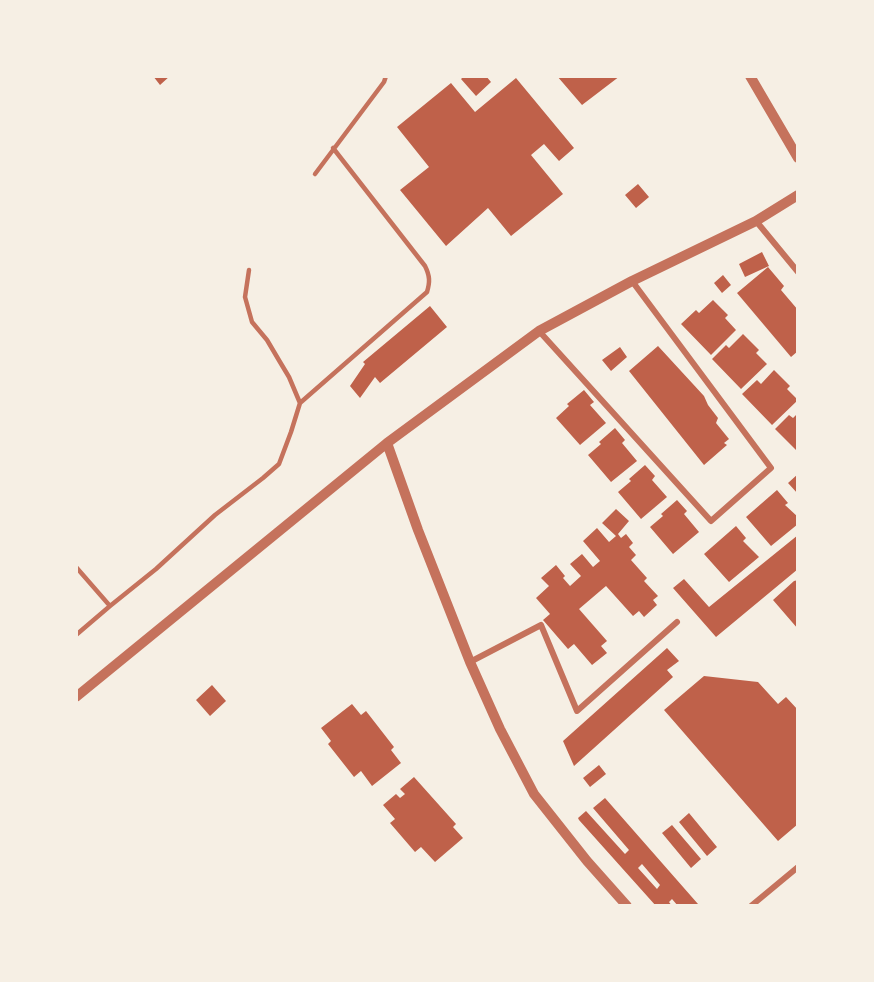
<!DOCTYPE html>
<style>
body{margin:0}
#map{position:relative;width:874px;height:982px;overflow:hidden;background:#f6efe4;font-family:"PT Sans Narrow",sans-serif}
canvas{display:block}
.frame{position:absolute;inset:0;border:78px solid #f6efe4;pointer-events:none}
</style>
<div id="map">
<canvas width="874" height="982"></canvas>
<div class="frame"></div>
</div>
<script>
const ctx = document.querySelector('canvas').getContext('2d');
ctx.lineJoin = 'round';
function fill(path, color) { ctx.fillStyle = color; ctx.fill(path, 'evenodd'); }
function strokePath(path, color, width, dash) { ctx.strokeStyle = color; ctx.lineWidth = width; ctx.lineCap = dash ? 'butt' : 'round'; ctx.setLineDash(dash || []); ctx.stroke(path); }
fill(new Path2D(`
 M153,76H170L160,85Z
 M464,76H486L491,82L476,96L461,79Z
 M557,76H620L582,105Z
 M516,78L574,148L559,161L544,144L531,155L563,194L511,236L488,208L446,246L400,190L429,167L397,127L451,83L475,112Z
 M638,184L649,197L636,208L625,195Z
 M762,252L769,266L745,277L739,264Z
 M768,267L784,286L781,290L798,310V351L791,357L737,293Z
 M723,275L731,285L722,293L714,283Z
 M713,300L728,315L725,318L736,330L711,355L681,324L696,310L699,313Z
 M430,306L447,327L380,383L375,377L360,398L350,386L365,364L363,362Z
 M743,334L759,350L756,353L767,364L741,389L712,359L726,345L729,348Z
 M658,346L704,396L708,405L718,418L716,423L729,439L724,443L727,445L704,465L629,371Z
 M620,347L627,357L611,371L602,360Z
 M774,370L790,386L787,389L798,400L772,425L742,394L757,380L761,384Z
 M584,390L594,402L590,405L606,423L580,445L556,418L569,406L567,404Z
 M798,413V452L775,429L789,415L793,418Z
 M615,428L625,440L622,443L637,461L611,482L588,455L601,444L599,442Z
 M645,465L655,476L652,480L667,497L641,519L618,492L631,481L629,479Z
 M798,474V494L788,483Z
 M777,490L788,503L785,505L798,517V524L771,546L746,517Z
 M677,500L687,511L684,514L699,532L673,554L650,527L663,516L661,514Z
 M616,509L629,521L618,534L621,538L626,534L633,543L629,547L636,555L631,560L647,578L644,581L658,596L653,600L657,605L644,617L639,611L633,616L606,586L579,609L607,641L601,646L607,653L592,665L574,644L568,649L543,620L550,614L536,598L549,586L541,578L556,565L565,576L563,578L570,586L581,576L570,564L582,554L593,567L600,561L583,541L597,528L609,542L616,536L602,523Z
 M736,526L746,538L743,541L759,557L729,582L704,554Z
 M798,535V569L716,637L673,588L684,579L709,607Z
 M798,580V629L773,600L794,581Z
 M667,648L679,661L667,670L673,677L574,766L563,741Z
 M704,676L758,682L778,704L786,697L798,710V824L778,841L664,710Z
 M212,685L226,701L210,716L196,700Z
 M352,704L361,715L366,711L394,747L391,750L401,763L372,786L361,771L354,777L328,744L331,741L321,728Z
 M599,765L606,774L590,787L583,778Z
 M414,777L456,824L453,827L463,838L435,862L421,847L415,852L390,823L395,819L383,805L396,794L400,798L405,794L400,789Z
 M605,798L698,904L696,906H678L672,899L669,902L672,906H656L579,820L578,818L586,811L625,854L629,850L593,808ZM642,864L660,885L657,889L638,868Z
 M689,813L717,847L707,856L679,822Z
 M672,825L701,859L691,868L662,833Z`), '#bf614a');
strokePath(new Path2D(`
 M315,174L384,82L386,76
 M249,270L245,297L252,322L267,340L280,362L289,377L300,403L427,292C430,282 430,276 425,266L333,148
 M76,567L110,606L156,569L215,515L263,478L279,464L291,432L300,403
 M76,635L110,606`), '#c5725c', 4.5);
strokePath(new Path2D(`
 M756,221L798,272
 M539,331L711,521L771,468L632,281
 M470,662L541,625L577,711L677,622
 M751,906L798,867`), '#c5725c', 6);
strokePath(new Path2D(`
 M750,76L798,158
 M387,443L418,530L470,662L500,729L534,794L587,861L627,906
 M76,697L387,443L539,331L632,281L756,221L798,195`), '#c5725c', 10);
</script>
